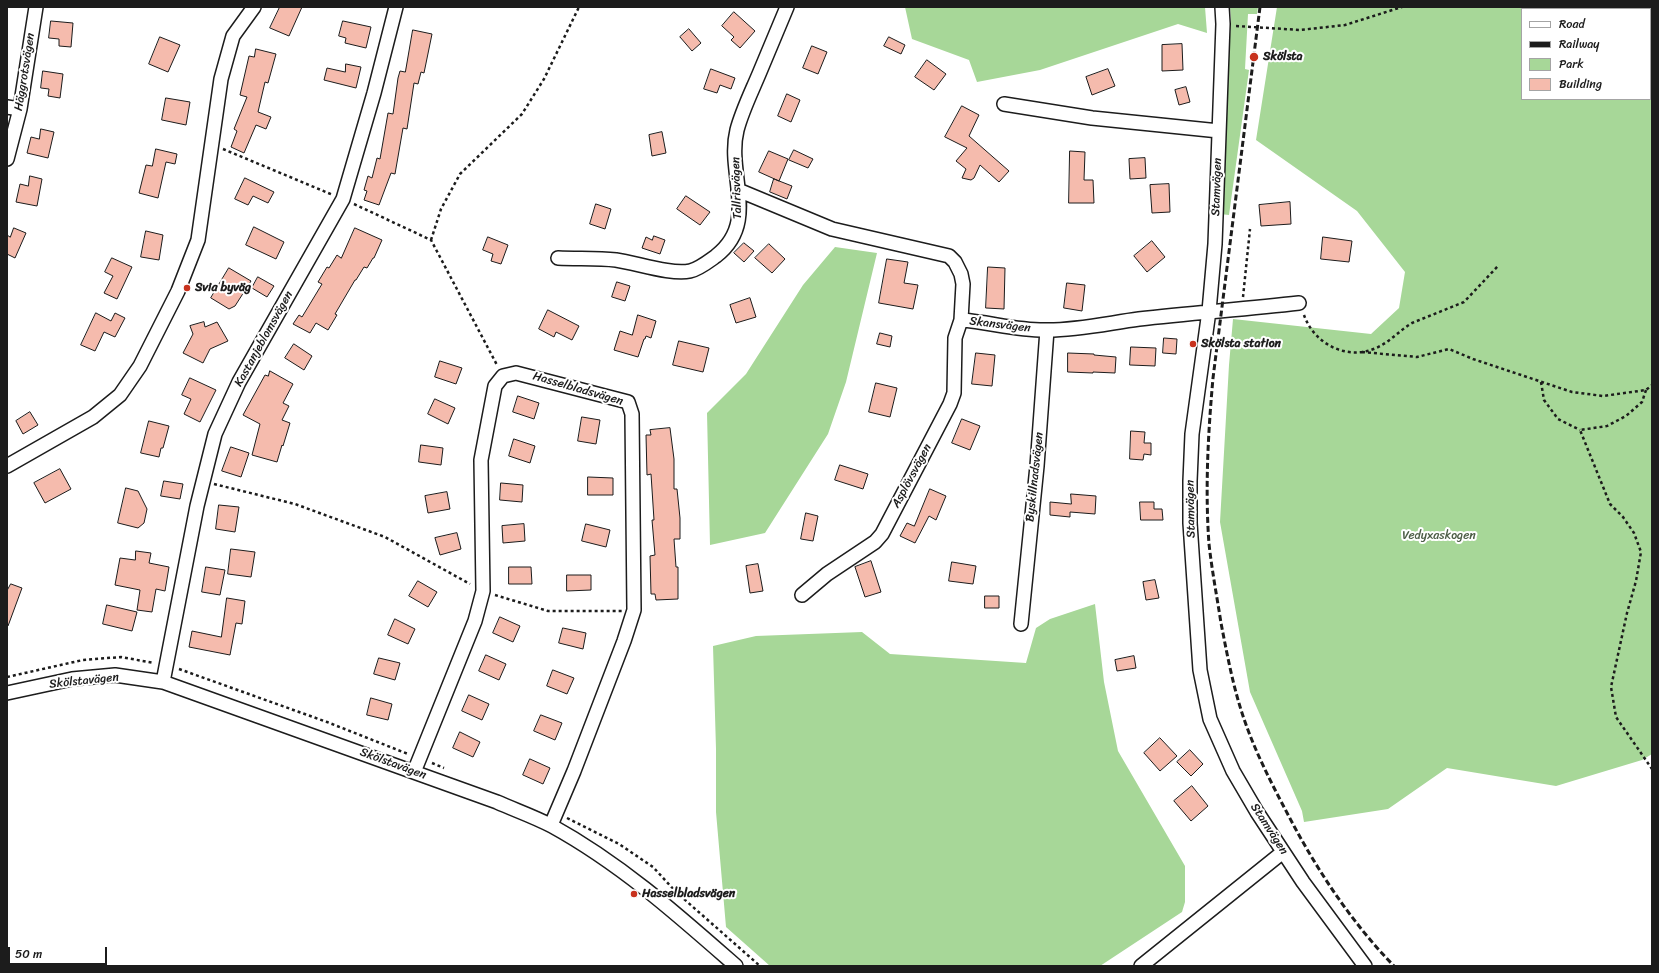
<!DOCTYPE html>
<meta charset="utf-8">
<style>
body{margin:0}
#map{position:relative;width:1659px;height:973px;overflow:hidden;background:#fff;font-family:Sriracha,sans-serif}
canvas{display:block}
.frame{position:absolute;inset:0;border:8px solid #1c1c1c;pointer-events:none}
.legend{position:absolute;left:1521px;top:8px;width:130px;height:92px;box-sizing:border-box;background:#fff;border:1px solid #a4a4a4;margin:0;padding:5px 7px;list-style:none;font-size:12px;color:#1c1c1c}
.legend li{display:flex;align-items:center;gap:8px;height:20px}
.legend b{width:20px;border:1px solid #a4a4a4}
.scale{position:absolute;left:8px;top:947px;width:99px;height:18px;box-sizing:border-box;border:2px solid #1c1c1c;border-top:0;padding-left:5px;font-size:12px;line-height:14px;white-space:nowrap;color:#1c1c1c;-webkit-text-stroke:3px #fff;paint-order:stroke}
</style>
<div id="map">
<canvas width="1659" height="973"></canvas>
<div class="frame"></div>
<ul class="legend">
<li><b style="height:5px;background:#fff"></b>Road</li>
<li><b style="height:5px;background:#1c1c1c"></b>Railway</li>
<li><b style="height:11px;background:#a7d798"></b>Park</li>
<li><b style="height:11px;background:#f5bbad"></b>Building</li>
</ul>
<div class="scale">50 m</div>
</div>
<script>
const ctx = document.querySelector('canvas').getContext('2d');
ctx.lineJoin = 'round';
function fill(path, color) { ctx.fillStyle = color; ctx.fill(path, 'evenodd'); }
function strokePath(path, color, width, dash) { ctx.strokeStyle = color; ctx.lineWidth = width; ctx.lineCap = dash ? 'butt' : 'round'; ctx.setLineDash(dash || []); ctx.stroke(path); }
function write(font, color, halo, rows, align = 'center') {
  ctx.font = font + ' Sriracha,sans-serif'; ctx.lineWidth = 4; ctx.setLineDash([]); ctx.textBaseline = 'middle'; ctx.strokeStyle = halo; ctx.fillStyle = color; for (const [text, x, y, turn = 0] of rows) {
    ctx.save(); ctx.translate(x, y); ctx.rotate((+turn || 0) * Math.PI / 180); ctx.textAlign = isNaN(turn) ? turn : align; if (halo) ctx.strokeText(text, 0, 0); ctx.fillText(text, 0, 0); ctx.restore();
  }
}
fill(new Path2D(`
 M905,7H1205L1207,33L1178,24L1040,70L977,82L969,60L912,39Z
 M1230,7H1258L1257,14H1248L1245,69L1249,70L1229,215L1220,214L1231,19Z
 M1277,7H1652V754L1642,760L1556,786L1447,768L1388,809L1304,822L1302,811L1250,692L1220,522L1229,365L1233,319L1371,334L1399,308L1405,272L1357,211L1256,140ZM1522,9H1650V99H1522Z
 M835,247L877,253L846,382L828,434L765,533L710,545L707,413L746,374L803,285Z
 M1095,604L1104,682L1118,751L1185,866V902L1182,912L1100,966H770L726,927L716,812V749L713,646L756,636L862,632L890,654L1026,663L1036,628L1050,619Z`), '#a7d798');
const building = new Path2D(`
 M280,7H302L289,36L270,28Z
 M734,12L755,31L740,48L731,40L734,37L722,26Z
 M51,21L73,23L71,47L59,46V39L49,38Z
 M343,21L371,27L366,48L345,43L346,38L339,36Z
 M689,29L701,43L692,51L680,37Z
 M413,30L432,34L424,73L421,72L418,84L414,83L407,129L403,128L395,174L391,173L379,205L364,200L367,191L364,190L368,176L372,178L377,158L380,159L388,113L393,114L398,78L400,71L405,72Z
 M160,37L180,45L168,72L149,64Z
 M889,37L905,45L901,54L884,46Z
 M1182,44L1183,70L1162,71V45Z
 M812,46L827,52L818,74L803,68Z
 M256,49L276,54L268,83L265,82L258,112L271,117L266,129L256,125L244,153L231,147L237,131L234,129L247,97L240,95L249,56L254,57Z
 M927,60L946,74L934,90L915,77Z
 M346,64L361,67L356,88L324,80L327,68L345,72Z
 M711,69L735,78L731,89L720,85L717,93L704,89Z
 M1108,69L1115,86L1092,95L1086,77Z
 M43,71L63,74L60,98L48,96L49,89L41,88Z
 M1186,87L1190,102L1179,105L1175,90Z
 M787,94L800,100L791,122L778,116Z
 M166,98L190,102L186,125L162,120Z
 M962,106L979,115L969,136L1009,171L999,182L980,165L974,178L971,180L962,178L966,169L956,161L967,148L945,137Z
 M41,129L54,132L48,158L27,153L31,137L39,139Z
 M662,132L666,153L652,156L649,135Z
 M156,149L177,154L175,164L166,162L158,198L139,193L146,165L152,166Z
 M794,150L813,159L808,168L789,160Z
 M769,151L788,159L779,181L759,172Z
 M1070,151L1085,152L1084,180H1093L1094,203H1069Z
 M1145,158L1146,178L1130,179L1129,159Z
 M30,176L42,179L37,206L16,202L20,184L28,186Z
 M245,178L274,192L268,203L253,196L248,205L235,199Z
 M774,179L792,186L787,199L770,192Z
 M1169,184L1170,212L1152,213L1150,185Z
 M686,196L710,212L700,225L677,209Z
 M1290,202L1291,224L1261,226L1259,205Z
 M596,204L611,209L605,229L590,224Z
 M254,227L284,242L276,259L246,245Z
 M14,228L26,233L15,258L7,254V235L10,237Z
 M355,228L382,240L374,258H373L367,268L364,267L356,280H355L335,314L337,315L328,330L316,323L310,333L293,324L299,315L302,317L322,284L318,282L327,267L329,268L337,255L341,258Z
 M146,231L163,235L159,260L141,257Z
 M654,236L665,240L660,254L642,248L646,237L652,240Z
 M488,237L508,245L501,264L491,261L493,254L483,250Z
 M1323,237L1352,241L1349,262L1321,259Z
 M1152,241L1165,257L1147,272L1134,256Z
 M744,243L754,251L744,262L734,253Z
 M769,244L785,259L772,273L755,258Z
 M112,258L132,267L117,299L104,293L113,276L105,272Z
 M887,259L908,262L904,283L918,285L913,309L879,303Z
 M988,267L1005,268L1004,309L986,308Z
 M229,268L251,281L235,306L229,309L211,298Z
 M258,277L274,286L267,297L252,288Z
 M617,282L630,286L625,301L612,297Z
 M1067,283L1085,285L1082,311L1064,308Z
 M750,298L756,317L736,323L730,305Z
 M548,310L579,326L572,340L556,332L554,337L539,329Z
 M96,313L111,321L115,313L125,318L115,337L104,332L95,351L81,345Z
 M638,315L656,321L651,338L646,336L645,339H644L638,357L614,350L620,331L632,335Z
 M204,322L205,327L217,322L228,341L210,349L203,363L183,353L193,334L190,326Z
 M880,333L892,336L890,347L877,344Z
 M1164,338L1177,339L1176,354L1163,353Z
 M679,341L709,348L703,372L673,365Z
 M294,344L312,356L304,370L285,358Z
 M1131,347L1156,348L1155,366L1130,365Z
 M976,353L995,355L992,386L972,384Z
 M1068,353L1094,354V355L1116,357L1115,373L1093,372V373L1068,372Z
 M440,361L462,368L456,384L435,377Z
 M270,371L293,384L283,403L289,406L282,420L290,423L283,446L282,445L277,462L252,455L260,424L243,415L265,375L268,376Z
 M190,378L216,390L200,422L184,414L191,399L182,395Z
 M876,383L897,388L890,417L869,412Z
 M518,396L539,403L534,419L513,412Z
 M435,399L455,408L448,424L428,414Z
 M30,412L38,425L23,434L16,421Z
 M582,417L600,420L596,444L578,441Z
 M962,419L980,426L970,450L952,443Z
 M149,421L169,426L163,448H161L159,457L141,453Z
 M670,428L674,459V489H677L680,518V539H674L676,567H678V599L656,600L655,594H651L650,556L655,555L652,520H654L651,474L647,475L646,435H651L650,430Z
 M1131,431L1145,432L1144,443H1151V455L1144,454L1143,460L1130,459Z
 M514,439L535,446L530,463L509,456Z
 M421,445L443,448L441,465L419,462Z
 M231,447L249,453L241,477L222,471Z
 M840,465L868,474L863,489L835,480Z
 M60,469L71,489L45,503L34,483Z
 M588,477L613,478V495H588Z
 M164,481L183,484L180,499L161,496Z
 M501,483L523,485L522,502L500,500Z
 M126,488L138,491L147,509L144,523L138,528L118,523Z
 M930,489L946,496L936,520L929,516L915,543L900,536L907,523L914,526Z
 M447,492L450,509L428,513L425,496Z
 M1071,494L1096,496L1095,514L1070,512V517L1050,515V502L1071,504Z
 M1140,502H1154V509H1162L1163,520H1141Z
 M219,505L239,507L235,532L216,529Z
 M806,513L818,516L813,541L801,539Z
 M524,524L525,541L503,543L502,526Z
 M586,524L610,530L606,547L582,541Z
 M457,533L461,549L440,555L435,538Z
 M231,549L255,552L251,577L228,574Z
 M136,551L151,553L149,563L169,567L165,591L156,589L152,612L137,610L140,590L115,585L120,558L135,560Z
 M871,561L881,592L865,597L855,567Z
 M952,562L976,566L973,584L949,581Z
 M758,564L763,591L750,593L746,566Z
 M206,567L225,570L220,595L202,592Z
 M509,567H531L532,584H509Z
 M567,575H591V590L567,591Z
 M1155,580L1159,598L1146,600L1143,582Z
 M418,581L437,592L428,607L409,596Z
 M11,584L22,588L8,626L7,625V591Z
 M985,596H999V608H985Z
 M227,598L245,601L242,624L236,623L230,655L189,647L192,631L221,637Z
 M107,605L137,612L132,631L103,624Z
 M500,617L520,626L513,642L493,633Z
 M395,619L415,629L408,644L388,635Z
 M563,628L586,633L583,649L559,643Z
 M486,655L506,664L499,680L479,671Z
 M1134,656L1136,668L1117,671L1115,660Z
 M379,658L400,663L395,680L374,674Z
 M553,670L574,678L567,694L547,686Z
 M469,695L489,704L482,720L462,711Z
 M371,698L392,704L388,720L367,715Z
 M541,715L562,723L555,740L534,731Z
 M460,732L480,742L473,757L453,748Z
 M1160,738L1177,756L1160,771L1144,753Z
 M1190,750L1203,764L1191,776L1177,762Z
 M530,759L550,768L543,784L523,775Z
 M1192,786L1208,806L1191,821L1174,801Z`);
fill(building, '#f5bbad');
strokePath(building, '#1c1c1c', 1);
const minor = new Path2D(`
 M1222,7L1223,24L1215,244L1209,311L1192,434L1190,481V523L1200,670L1210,719L1233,771L1257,812L1303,882L1365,966
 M1004,104L1092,118L1219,131
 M7,107L20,109
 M7,159L20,109L36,7
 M738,190L832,229L949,256L955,262L961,274L963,284L961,320L955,338L954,393L950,404L882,534L875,542L827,574L802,595
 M558,258C577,259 597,258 616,260C637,263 671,275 690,271C699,269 709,261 716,256C760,222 726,174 737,130C742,111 751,93 759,74C768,52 778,29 787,7
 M961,320C990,322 1018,331 1048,330C1079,330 1109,323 1139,319C1192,313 1246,309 1299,303
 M7,466L93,417L120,395L140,366L178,291L198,240L221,79L233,36L254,7
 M1021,624L1037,466L1047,330
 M163,682L197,506L215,434L239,382L343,199L374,93L396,7
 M7,693L72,679L115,675L163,682L497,802C515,810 535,817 552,826C621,864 678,915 736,966
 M414,772L475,621L483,591L481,460L495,386L503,376L516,373L628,402L632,414L634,610L624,641L574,771L551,825
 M1141,966L1283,852`);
strokePath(minor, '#1c1c1c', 16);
strokePath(new Path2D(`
 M1236,26L1300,30L1345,25L1402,7
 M223,149L333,195
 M354,204L431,240L497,365
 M431,240L441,209L460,174L522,114L544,79L579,7
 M1243,297L1250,229
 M1304,315C1314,344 1347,361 1376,348C1390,342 1400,330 1412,323L1464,302L1498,266
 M1362,352L1417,357L1449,349L1473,359L1572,392L1603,396L1646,390L1652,385
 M1541,382L1544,400L1558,419L1580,430
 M1646,390L1642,402L1626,416L1607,426L1580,430L1610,504L1623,517L1634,533L1641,552L1636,581L1627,613L1611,687L1616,717L1652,769
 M214,484L295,504L385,537L470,584
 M495,595L548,611H622
 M179,669L327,722L408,754
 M7,677L83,660L121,657L154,663
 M432,763L444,768
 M567,818L619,844L653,867L676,892L760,966`), '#1c1c1c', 2.5, [3, 3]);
strokePath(minor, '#fff', 13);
strokePath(new Path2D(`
 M1260,7L1213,378C1208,434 1205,489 1209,544C1212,571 1217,597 1221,623C1227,654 1233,686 1243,716C1256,755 1275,790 1294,826C1321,876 1354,925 1394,966`), '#1c1c1c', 3, [6, 3]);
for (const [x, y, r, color] of [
 [1254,57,5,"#c8321e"],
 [187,288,4,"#c8321e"],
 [1193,344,4,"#c8321e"],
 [634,894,4,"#c8321e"]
]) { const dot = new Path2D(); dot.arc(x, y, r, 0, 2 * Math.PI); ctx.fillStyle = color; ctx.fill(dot); strokePath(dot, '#fff', 1.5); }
write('bold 12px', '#1c1c1c', '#fff', [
 ["Skölsta",1263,57],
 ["Svia byväg",195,288],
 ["Skölsta station",1201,344],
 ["Hasselbladsvägen",642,894]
], 'left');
write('12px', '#1c1c1c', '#fff', [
 ["Häggrotsvägen",25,72,-81],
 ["Stamvägen",1217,187,-88],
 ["Tallrisvägen",737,188,-92],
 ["Skansvägen",1000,325,7],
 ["Kastanjeblomsvägen",264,339,-61],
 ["Hasselbladsvägen",578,389,16],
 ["Asplövsvägen",912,476,-62],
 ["Byskillnadsvägen",1035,477,-84],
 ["Stamvägen",1191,509,-91],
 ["Skölstavägen",84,681,-6],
 ["Skölstavägen",393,764,20],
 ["Stamvägen",1269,829,57]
]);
write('12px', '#4d5d47', '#fff', [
 ["Vedyxaskogen",1439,536]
]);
</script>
